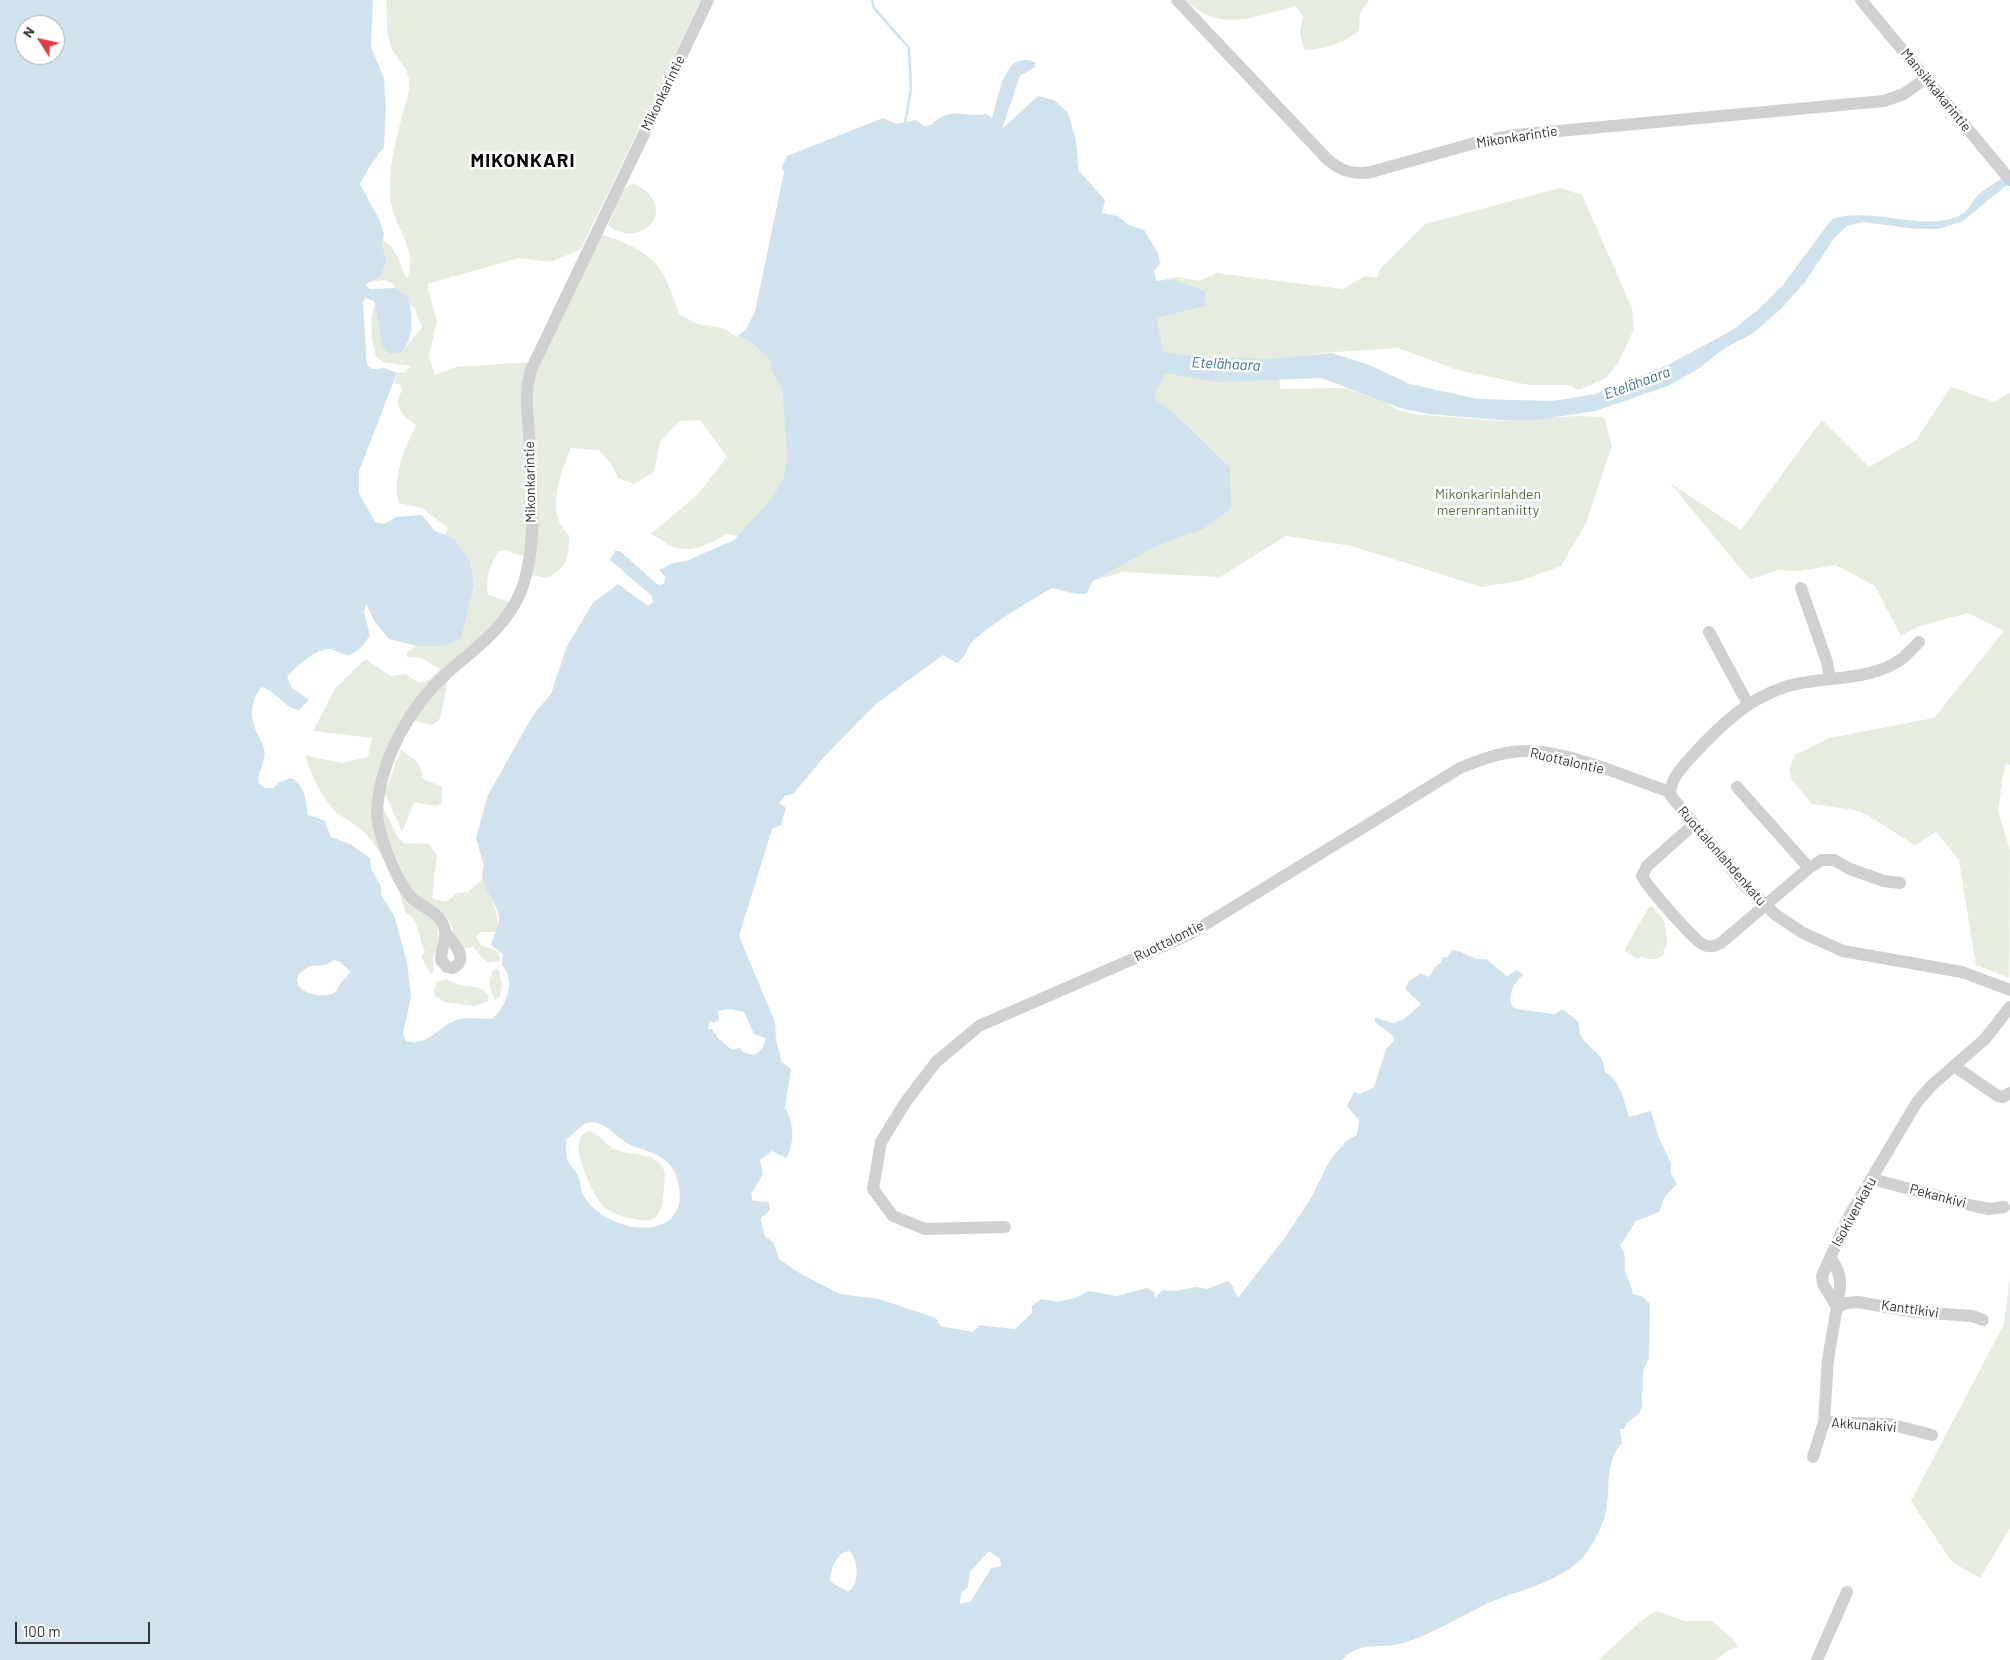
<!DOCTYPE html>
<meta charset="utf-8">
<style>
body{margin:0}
#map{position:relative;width:2010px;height:1660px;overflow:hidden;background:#fff;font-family:Barlow,sans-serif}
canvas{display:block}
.north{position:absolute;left:15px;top:15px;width:50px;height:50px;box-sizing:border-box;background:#fff;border:1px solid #adadad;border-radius:50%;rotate:305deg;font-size:14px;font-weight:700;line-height:20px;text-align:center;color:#333}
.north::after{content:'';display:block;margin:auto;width:18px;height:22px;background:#e63946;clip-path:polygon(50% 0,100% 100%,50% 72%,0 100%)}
.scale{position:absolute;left:15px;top:1622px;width:135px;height:22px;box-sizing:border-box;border:2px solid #333;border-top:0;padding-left:6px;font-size:15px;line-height:18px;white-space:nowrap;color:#333;-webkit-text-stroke:4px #fff;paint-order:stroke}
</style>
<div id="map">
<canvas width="2010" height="1660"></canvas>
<div class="north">N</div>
<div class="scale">100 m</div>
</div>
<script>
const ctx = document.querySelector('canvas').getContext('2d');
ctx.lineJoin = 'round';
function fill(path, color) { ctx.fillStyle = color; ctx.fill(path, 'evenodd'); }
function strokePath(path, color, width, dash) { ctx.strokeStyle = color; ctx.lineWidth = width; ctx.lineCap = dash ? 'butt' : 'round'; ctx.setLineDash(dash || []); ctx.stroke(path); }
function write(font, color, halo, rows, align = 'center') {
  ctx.font = font + ' Barlow,sans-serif'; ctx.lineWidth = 5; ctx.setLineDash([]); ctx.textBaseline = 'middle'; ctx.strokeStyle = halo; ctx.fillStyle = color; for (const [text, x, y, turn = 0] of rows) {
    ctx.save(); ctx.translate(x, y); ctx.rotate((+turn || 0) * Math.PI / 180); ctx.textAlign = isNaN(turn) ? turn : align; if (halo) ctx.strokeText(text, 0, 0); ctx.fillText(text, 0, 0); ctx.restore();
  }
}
fill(new Path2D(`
 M386,0H701L581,249L551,262L519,258L427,284L437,322L429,356L435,375L456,367L531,362L526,556L514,554L507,550L499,551C490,565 485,578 488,595L510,602L503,613L397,733L375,827C373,842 424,908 436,923C439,933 439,948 433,956L434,971L431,974L421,957L425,951C418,938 420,920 406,913C398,887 387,858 369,838C361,827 347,820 336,812C324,801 309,771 305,755L342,763L368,757L372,738L313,731L335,689L365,659L391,676L405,674L419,683L429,680L440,669L421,658L407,657V652L417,646L398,641L449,536L445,535L448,528L422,508L399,503C391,477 405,449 416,425L403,415L397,402L402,390L400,384H394L397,373L405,372L411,366L383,362L376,357C371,339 369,322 375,303L379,323L402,352L422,327L414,307L410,305L409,298L395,288L394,284L385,280L369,282C392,268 383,261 381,239C397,247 399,264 407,279C419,253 396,229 391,203C387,175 394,147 401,120C404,107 411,93 409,79C407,67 397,59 392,49C386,36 387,14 386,0Z
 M1185,0H1369L1360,13L1359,31C1342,44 1325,49 1304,50L1300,32L1303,16L1296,6C1256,16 1220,34 1185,0Z
 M633,183C683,207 641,252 608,225L624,189Z
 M1560,188L1582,195L1632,308L1634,329L1618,363L1606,378L1579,390L1569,385H1529L1457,370L1398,348L1320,353L1278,361L1280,389L1344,388L1380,400L1398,410L1413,414L1498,421L1577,416L1604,417L1612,446L1586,523L1561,566L1519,581L1481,587L1352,546L1286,536L1220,577L1123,572L1093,581L1114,569L1044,301L1178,277L1200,281L1216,273L1343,289L1365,276L1377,278L1380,269L1425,224Z
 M601,234C652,252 663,261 679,314L697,324L719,327L753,344L770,358L772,372L782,389L787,457L783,480L771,499L738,536L726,534C708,545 692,554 671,546C664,543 658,537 651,534L698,494L727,457L700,420L680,421L660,442L654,472L634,484L618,478L612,465L599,450L571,448C561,472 544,514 569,535C569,558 568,566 547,578L530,575L531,384Z
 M1951,387L1994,402L2010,393V765L2005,764L1998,811L2010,850L2009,978L1976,965L1959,860L1936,832L1915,845L1867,815L1855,810L1812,804L1792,780L1789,770L1795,755L1829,738L1934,718L2004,631L1968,613L1917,627L1901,636L1875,586L1835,565L1800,571L1777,570L1750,580L1670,483L1741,530L1822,420L1869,467L1916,440Z
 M448,678L442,710L439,720L433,725L412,721Z
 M401,749C412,758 423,763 422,778L442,787V803L436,806L414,802L402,832L385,793Z
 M382,805L398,838L405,843L429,844L437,856L432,898L446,902L457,893L467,892L482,880C491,898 499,911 498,932H481L476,937L481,945L499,952L500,961L489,963C481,958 479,953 473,947L462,949L455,940L452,926L447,918L434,911L408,886L383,825Z
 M1650,905C1665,917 1669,929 1666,947L1663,949L1665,954C1659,960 1648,961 1641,956L1638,959L1626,952L1625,949Z
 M496,969L499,970L502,984L500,997L495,1000L489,985L492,971Z
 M446,979C451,981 456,984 461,985C474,988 482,984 489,997L487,1002L474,1006L445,1002L436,997L434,993L436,983Z
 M589,1131C601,1134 606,1146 617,1150C632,1156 648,1152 660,1164C668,1173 664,1180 664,1189C662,1211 661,1225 633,1219C624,1217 612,1214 605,1208C593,1196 563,1138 589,1131Z
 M2010,1278V1528L1980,1578L1952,1562L1911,1501L2004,1324Z
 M1656,1611L1684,1621H1712L1733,1639L1738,1647L1727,1651L1715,1660H1598L1642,1620Z`), '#e6ecdf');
fill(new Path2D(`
 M0,0H373L371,47L384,78L386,106L384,147L370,166L360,184L379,219L384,234L382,246L386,260L381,275L365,285L370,289L395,288L409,298C412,318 415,335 402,352L390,354L382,345L375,303L372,300L364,299L367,365L372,369L384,368L397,373L359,471V493L375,522L384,524L396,517L422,515L435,531L453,538L470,561L474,584L461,638L444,646H418L389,639L375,622L366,604L364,613L370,635C365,643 357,655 347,655C340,654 335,649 328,649C313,651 296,666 287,677L292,688L309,700L299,710C284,708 276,690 261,687C250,704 249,716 258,735C260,739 263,744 264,749C267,762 256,772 259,783L265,788H273L280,782L291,778C305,784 306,801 308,815L324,820L331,837L350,844L370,858L371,869L381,886V895L394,915L407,962L411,997L403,1033L405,1040C426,1049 437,1028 454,1021C465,1016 480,1020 493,1018C507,1005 516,981 502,965L503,954L491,945C493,935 499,930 499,918C497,899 476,885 484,866L476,838L488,795L533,715L551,694L567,646L593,603L618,584L648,606L653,602L652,596L610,560L615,551H620L658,585L664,584L665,577L659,570L673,563L686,561L734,540L771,499L783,480L787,457L782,389L772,372L769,358L753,344L738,336L746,329L755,312L784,172L782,167L787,156L883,118L896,124L916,120L924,126L931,125C951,105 962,118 986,114L992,118C999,96 1004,47 1036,63L1035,67L1020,76L1002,129L1038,96L1054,100L1068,113L1076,141L1079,171L1105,200L1102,213L1118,216L1129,225L1144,230L1158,253L1160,264L1154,271L1156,281L1174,280L1205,291V306L1157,318L1163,352L1198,357L1272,359L1331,353L1367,364L1410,384L1478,399L1552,401L1596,394L1668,365L1734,329L1760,308L1782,286L1832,219C1874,205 1932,236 1965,212C1970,208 1972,201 1977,196C1984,189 1994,184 2002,178L2007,185L1963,221L1939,229H1915L1863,222L1847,226L1835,237L1805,282L1781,309L1752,334L1725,348L1698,369L1668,386L1595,411L1536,420H1499L1428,414L1400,408L1321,378L1218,382L1165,373L1154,398L1182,421L1230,468L1231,509L1203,529L1158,545L1093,581L1086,594H1076L1052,588C1025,604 996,620 973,641C965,649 968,656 957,663L943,655L876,704L824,757L793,794L785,796L779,803L786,808L781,825L772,829L739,936L775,1022L776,1039L782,1062L791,1069L785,1108C794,1121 795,1145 786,1158L772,1151L760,1160L763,1174L751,1194L753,1201L769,1202L770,1210L761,1218L764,1235L774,1243L779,1259L801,1274L840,1294L879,1299L936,1318L940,1326L973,1332L979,1325L1015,1329L1032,1313V1306L1041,1299L1057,1302L1075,1298L1089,1291L1116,1296L1147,1288L1154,1292L1155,1298L1162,1290L1176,1291L1195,1287L1207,1289L1228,1281L1232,1285L1238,1298L1286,1236L1310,1200L1330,1160L1346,1141L1357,1135L1359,1120L1347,1106L1354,1092L1360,1094L1374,1087L1386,1049L1394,1041L1393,1036L1375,1022V1017L1392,1023L1403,1020L1421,1004L1405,989L1408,982L1421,973L1429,977L1436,966L1442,962V958L1448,957L1452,950C1465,951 1472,961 1486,959L1507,976L1517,970L1523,975C1514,983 1509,992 1511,1004L1516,1009L1555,1014L1562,1009L1579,1022C1578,1040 1589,1044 1600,1056C1603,1060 1604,1067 1605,1072C1621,1082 1624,1100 1629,1117L1651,1111L1659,1138L1671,1163V1174L1677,1184L1664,1198L1659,1212L1636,1221L1620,1246C1627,1254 1624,1260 1625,1270C1626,1278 1632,1285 1633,1294L1642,1296L1650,1304L1649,1358L1643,1371L1642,1407L1639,1414L1627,1423L1624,1429H1620L1622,1443C1602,1464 1613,1496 1603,1522C1599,1532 1590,1550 1582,1558C1559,1583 1514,1591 1484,1605C1458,1618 1422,1640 1394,1645C1374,1648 1358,1642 1342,1660H0ZM25,25H55V55H25ZM334,960L340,962L350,971C348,977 344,978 341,983C338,986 338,990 334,993C322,999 290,993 299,974L310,966L326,965ZM728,1009L744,1012L754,1034L765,1038C766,1046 760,1052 753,1055L743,1052L740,1048L732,1050L718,1038L712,1029H708L710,1021L715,1023L719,1020L718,1011ZM594,1122C611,1126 618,1140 633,1146C644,1150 658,1153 667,1162C673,1167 678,1178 679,1186C689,1245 605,1236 582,1193C580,1188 581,1183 579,1178C577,1173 572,1168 569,1163C566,1158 566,1146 566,1140L585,1123ZM849,1551C859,1560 860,1585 848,1592L831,1582L830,1578C833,1566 836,1553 849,1551ZM989,1551L1000,1559L1001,1566L991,1568L971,1601L960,1604L961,1593L968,1587L970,1572Z`), '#cfe2ee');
fill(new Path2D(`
 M367,298L375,303L373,308L370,302L367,301L365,303L370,364L373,367L385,366L400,372L384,368L372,369L367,365L363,302Z`), '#fff');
strokePath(new Path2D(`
 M872,0L874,8L909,48L911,89L905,124`), '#cfe2ee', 2.5);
strokePath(new Path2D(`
 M1177,0L1327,159C1341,171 1353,175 1371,172L1475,143L1515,135L1884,101L1904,94L1926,78
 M1861,0L2010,180
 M1801,588L1827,662L1830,679
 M1709,632L1748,704
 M1919,642C1914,647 1908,653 1903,658C1870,683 1822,675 1785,687C1747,699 1720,726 1694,754C1684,765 1668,780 1671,796L1745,886L1776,915L1803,933L1843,951L1962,972L2010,990
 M1737,787L1809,868
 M1693,825L1647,866L1642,876C1647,886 1694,941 1704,945C1711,948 1716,946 1722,942L1809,868L1822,860H1834L1850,869L1884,881L1900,883
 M445,932C453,942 470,959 453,968L447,967L441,960C441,951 446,940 445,931C442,912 422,908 411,897C397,881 376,831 377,810C381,758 410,706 448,672C476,648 507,626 521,591C538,548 532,484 529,437C528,414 524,393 531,370L708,0
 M1954,1066L1998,1096L2003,1097L2010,1093
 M1872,1179L1974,1206L1989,1209L2004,1207
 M1005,1227L925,1229L893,1216L873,1189L881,1142L905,1103L936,1062L979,1026L1188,935L1460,768C1482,759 1506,750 1530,751C1577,754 1626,777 1670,792
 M1830,1258C1841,1271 1843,1286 1836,1302
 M1837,1307L1846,1303L1858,1302L1915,1312L1972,1316L1983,1320
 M1824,1422L1889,1424L1932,1435
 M1813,1457L1824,1422L1828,1359L1837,1307L1823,1284L1822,1276L1848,1218L1917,1102L1932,1085L1985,1039L2010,1007
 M1817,1660L1847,1592`), '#d0d0d0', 12);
write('14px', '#333', '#fff', [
 ["Mansikkakarintie",1936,90,51],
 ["Mikonkarintie",663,93,-64],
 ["Mikonkarintie",1517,137,-9],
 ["Mikonkarintie",530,482,-91],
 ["Ruottalontie",1567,761,13],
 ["Ruottalonlahdenkatu",1722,856,49],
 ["Ruottalontie",1169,941,-26],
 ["Pekankivi",1938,1196,15],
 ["Isokivenkatu",1854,1212,-61],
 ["Kanttikivi",1910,1309,8],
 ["Akkunakivi",1864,1425,4]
]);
write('14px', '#56703f', '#fff', [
 ["Mikonkarinlahden",1488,494],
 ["merenrantaniitty",1488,510]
]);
write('italic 15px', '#3f7597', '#fff', [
 ["Etelähaara",1226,364,3],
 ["Etelähaara",1637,383,-20]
]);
ctx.letterSpacing = '1px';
write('bold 19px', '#000', '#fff', [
 ["MIKONKARI",523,161]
]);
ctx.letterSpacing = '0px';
</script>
